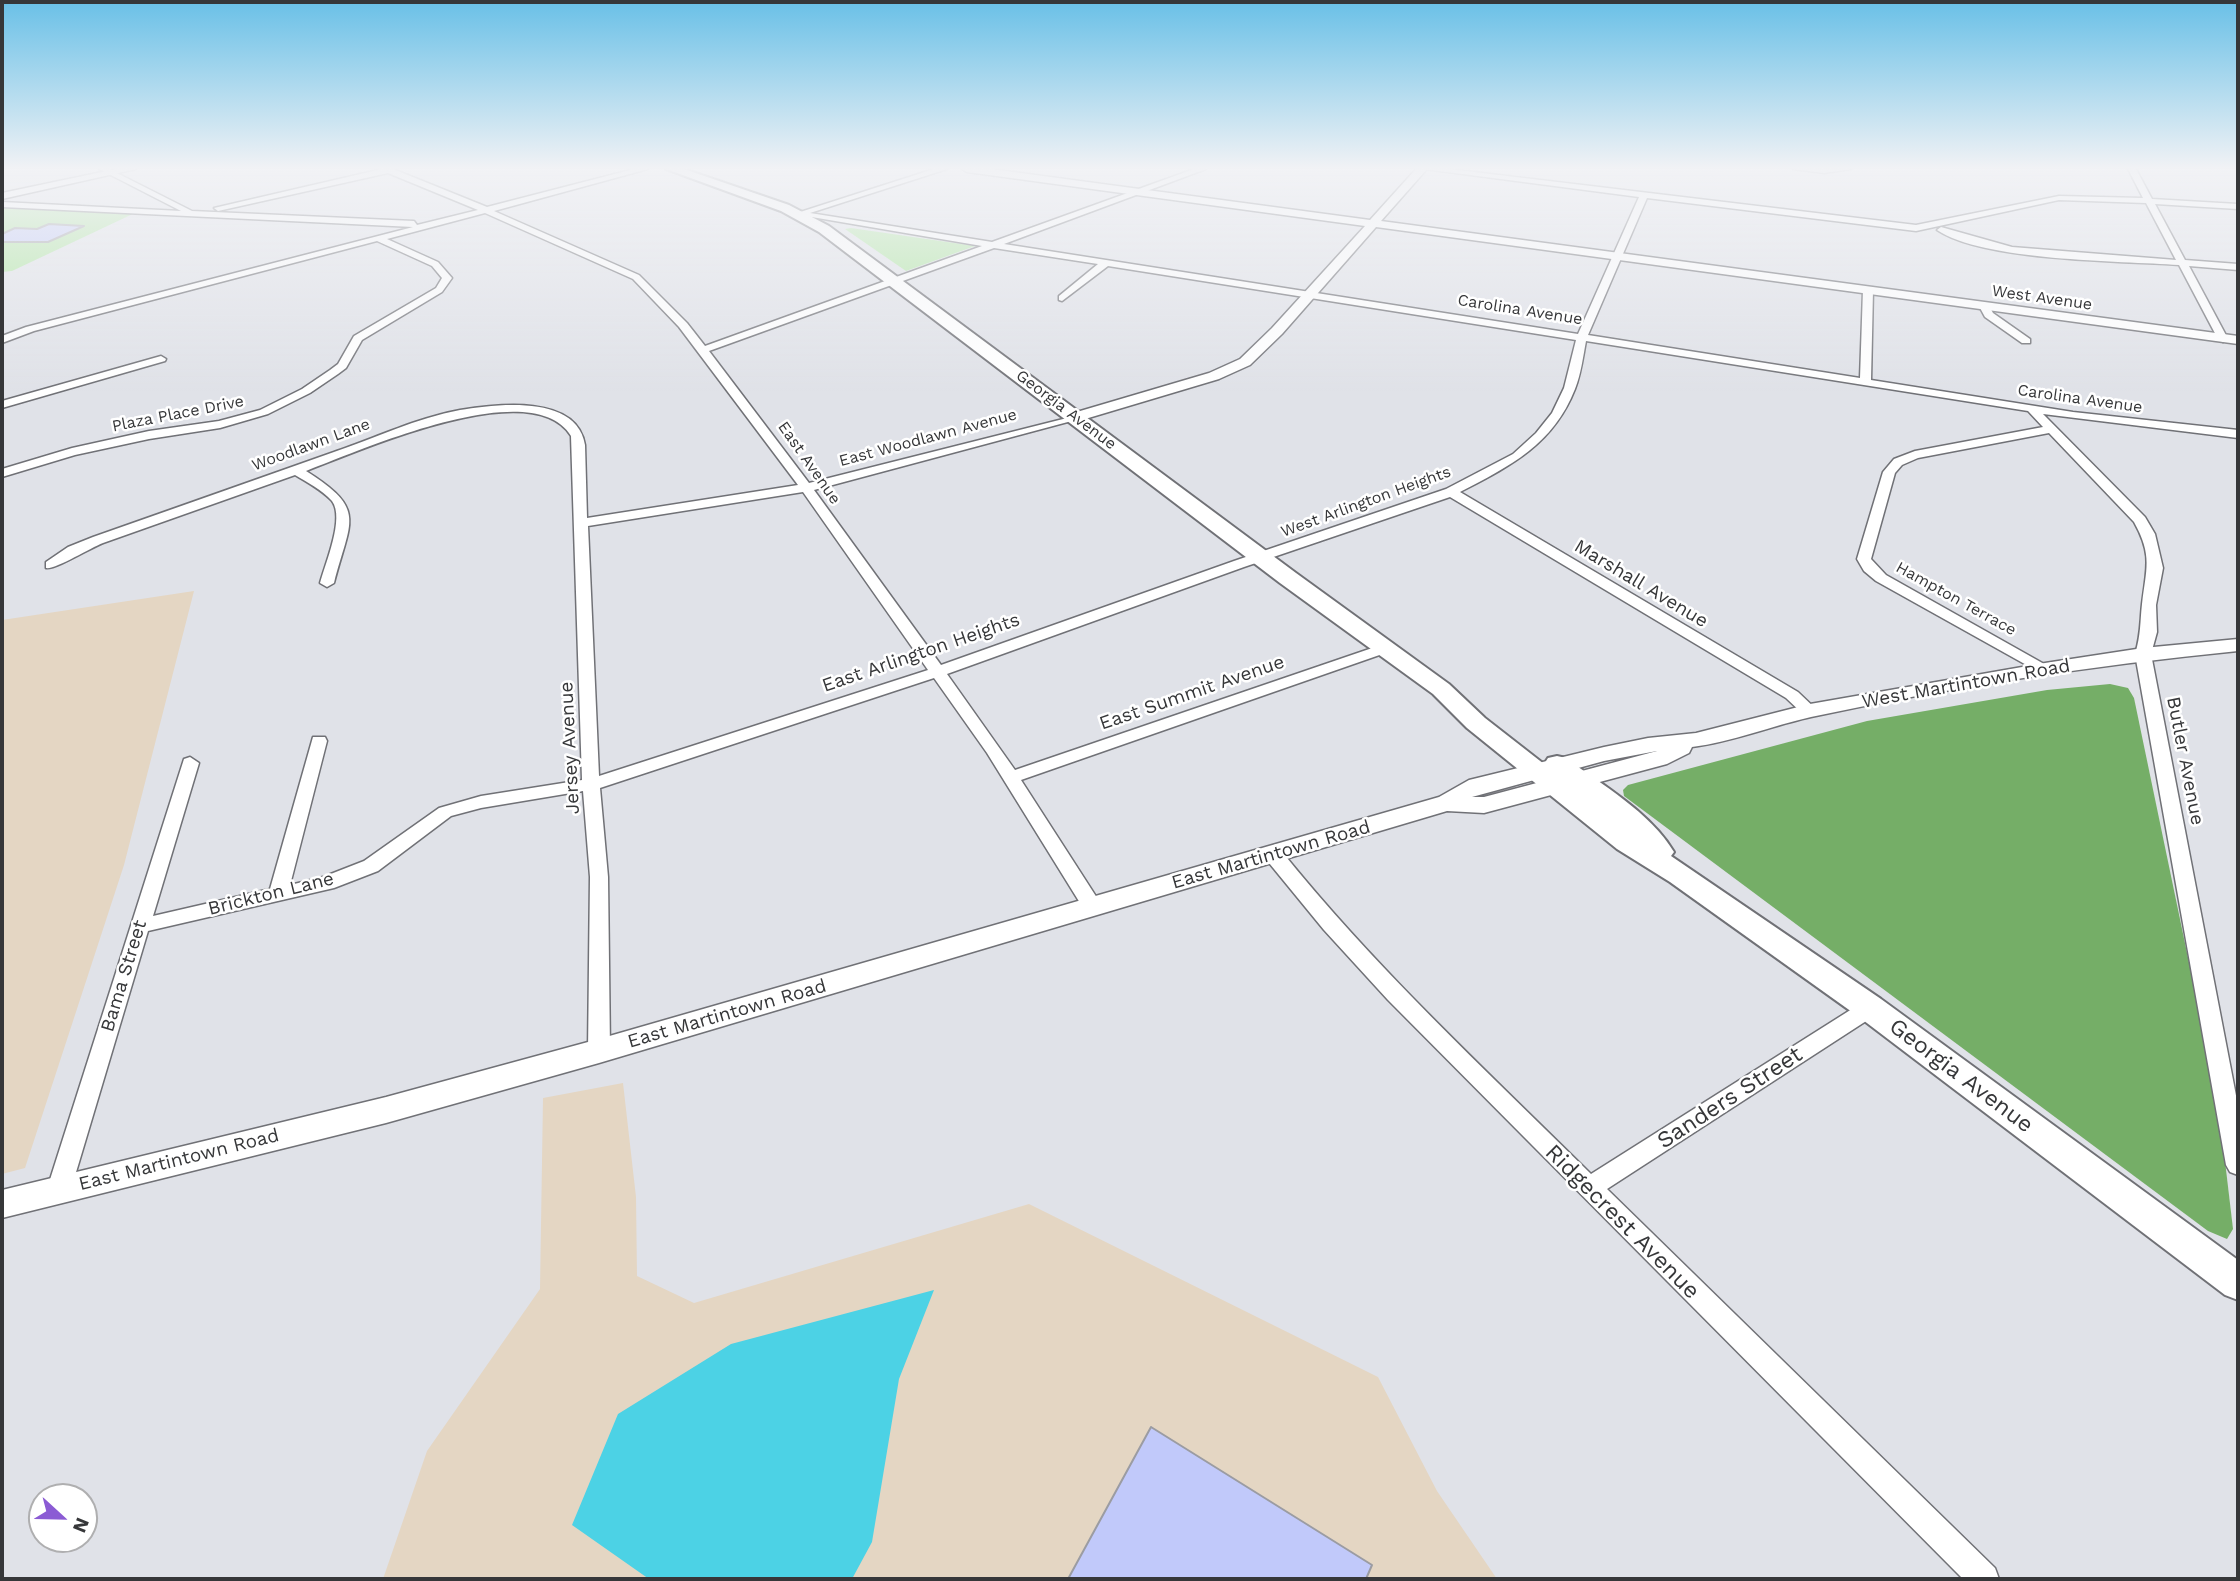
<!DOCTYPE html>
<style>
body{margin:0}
#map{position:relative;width:2240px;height:1581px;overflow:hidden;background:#e0e2e8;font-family:"Work Sans",sans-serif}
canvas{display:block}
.frame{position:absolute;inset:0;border:4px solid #363739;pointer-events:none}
.north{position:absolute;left:28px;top:1483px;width:70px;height:70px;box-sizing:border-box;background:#fff;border:2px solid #afafb0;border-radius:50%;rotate:112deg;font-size:19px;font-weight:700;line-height:28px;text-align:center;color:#363739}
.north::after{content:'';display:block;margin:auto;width:24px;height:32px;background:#8b5bd4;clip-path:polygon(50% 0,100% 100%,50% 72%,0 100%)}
</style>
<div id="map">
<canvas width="2240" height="1581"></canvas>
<div class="frame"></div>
<div class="north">N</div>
</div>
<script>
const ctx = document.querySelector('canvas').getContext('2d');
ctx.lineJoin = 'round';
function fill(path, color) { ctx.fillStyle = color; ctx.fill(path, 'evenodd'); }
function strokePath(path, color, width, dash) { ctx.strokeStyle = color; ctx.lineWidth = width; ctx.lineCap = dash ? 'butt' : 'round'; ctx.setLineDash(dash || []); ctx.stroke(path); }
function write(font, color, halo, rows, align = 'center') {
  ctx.font = font + ' "Work Sans",sans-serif'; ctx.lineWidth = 5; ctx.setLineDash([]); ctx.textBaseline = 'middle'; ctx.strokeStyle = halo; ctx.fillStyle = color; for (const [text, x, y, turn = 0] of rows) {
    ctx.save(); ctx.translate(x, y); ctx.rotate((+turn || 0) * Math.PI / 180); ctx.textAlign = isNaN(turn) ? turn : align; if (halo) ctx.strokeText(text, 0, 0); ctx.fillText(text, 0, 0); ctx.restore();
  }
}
fill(new Path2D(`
 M194,591L124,865L25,1168L2,1174V620Z
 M623,1083L636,1197L637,1276L694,1303L1029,1204L1378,1377L1437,1491L1497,1579H383L427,1451L540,1289L543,1098Z`), '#e4d6c3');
fill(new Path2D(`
 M2,206L137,212L12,271L2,272Z
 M851,228L975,246L906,271L845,229Z`), '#aee6a0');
fill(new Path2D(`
 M2110,684L2128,688L2134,698L2218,1102L2233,1229L2227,1239L2208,1231L1624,796L1623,790L1628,785L1867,721L2047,690Z`), '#75ae67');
fill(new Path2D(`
 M934,1290L899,1379L872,1542L852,1579H649L572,1525L618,1414L731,1344Z`), '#4cd2e5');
const building = new Path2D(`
 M49,224L84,226L48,242H2V234L15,228L37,229Z
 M1151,1427L1372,1565L1366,1579H1068Z`);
fill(building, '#c1c9fa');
strokePath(building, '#9b9ca2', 2);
const street = new Path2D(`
 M99,169H109L192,211L414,221L417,225L478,210L388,173L218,211L214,208L382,169H393L487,207L634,169H648L494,211L639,275L687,323L705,346L982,246L794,214L934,169H947L810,213L992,242L1194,169H1206L1004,244L1578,334L1639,197L1424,169H1449L1916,225L2059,196L2143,198L2128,169H2136L2152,199L2238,204V209L2155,204L2185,260L2238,264V270L2189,266L2228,339L2223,342L2218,339L2179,265C2119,261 1983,261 1937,230L1941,227L2012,247L2176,260L2146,203L2059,200L1916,231L1647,198L1588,335L1860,378L1863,290L1868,287L1873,290L1871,380L2073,412L2238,430V438L2043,414L2145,517L2155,534L2163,568L2156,605L2157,632L2151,654L2238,1106V1175L2230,1172L2226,1165L2135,654C2141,635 2140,622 2142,604C2146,569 2153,556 2134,522L2049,433L1918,458L1902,465L1895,473L1871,559L1886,575L2053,669L2045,674L2039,672L1876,581L1864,571L1857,559L1883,472L1894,459L1915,451L2043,427L2028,411L1586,341C1583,357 1581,374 1575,389C1553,445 1510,466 1460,492L1798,692L1818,711L1816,715H1804L1786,698L1450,497L1244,567L947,674L1015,770L1381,645L1386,643L1394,648L1391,651L1021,780L1099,901L1102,906L1099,911H1085L987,753L934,678L600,788L608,877L610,1051L607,1057L599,1060L591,1057L588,1051L590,877L583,791L481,808L451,816L378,871L334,888L148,931L71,1189L67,1197L59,1200L51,1197L47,1189L184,759L190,757L199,763L153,916L270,889L313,737H325L327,741L290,885L323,877L364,861L439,808L481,796L582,780L571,436C532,373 360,451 306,471C368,510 350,520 334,583L327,587L320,583C325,564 345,518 332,501C322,490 307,482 295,475L103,543C90,548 55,570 46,568V562L68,547L93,537C174,509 254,480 334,452C375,438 417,418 460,410C497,404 577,394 585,445L587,518L798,485L679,327L633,279L485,213L387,239L438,262L452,278L442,292L362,340L346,368L338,374L310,393L268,414L220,428L149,439L75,455L2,477V469L72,448L149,431L219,421L260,410L302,389L330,370L338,364L354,336L436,288L442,278L432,266L377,241L34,331L2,343V336L26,327L413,227L2,207V202L181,211ZM994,248L1098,264L1059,296V300L1062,301L1108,266L1576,340L1564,388L1552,413L1536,433L1513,454L1446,489L1234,561L941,665L814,490L1079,419V415L809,483L709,351ZM803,492L928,670L599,776L588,526Z
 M1793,169H1851L1824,173Z
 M1980,304H1988L1993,313L2030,339V343H2022L1985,317L1979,306Z
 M161,356L166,359L165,361L2,408V401Z
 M1272,846L1279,848C1373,966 1484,1068 1591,1174L1863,1002L1870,1000L1877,1002L1880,1008L1877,1014L1607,1189L1995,1568L1999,1579H1963L1388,1000L1324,930L1265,858L1263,853L1265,848Z`);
const secondary = new Path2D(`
 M116,169H136L2,199V193Z
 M962,169H991L1370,220L1416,169H1427L1381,221L2238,336V344L1376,227L1282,334L1250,365L1219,379L1075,422L1070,420L1067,417L1070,414L1209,373L1240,359L1272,328L1365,226L967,172Z
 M2238,639V651C2095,665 1951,687 1811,717C1771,726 1732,742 1692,747L1689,753L1667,764L1484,813L1447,811L599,1063L386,1123L2,1218V1190L386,1097L599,1039L1439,797L1469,780L1604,747L1648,738L1696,733L1810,704L2045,663L2143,648ZM1657,751L1484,797H1472L1604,761Z`);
const primary = new Path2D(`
 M666,169H684L789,205L829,226L1296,573L1449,684L1485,718L1544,764L1548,758L1557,756L1566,758C1602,785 1650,812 1674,852L1671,856L1881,999L2238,1260V1300L2225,1295L1859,1017L1670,882L1617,849L1467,728L1433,694L1280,583L819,232L781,211Z`);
strokePath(street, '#707176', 3);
strokePath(secondary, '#707176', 3);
strokePath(primary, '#707176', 4);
fill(street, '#fff');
fill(secondary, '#fff');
fill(primary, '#fff');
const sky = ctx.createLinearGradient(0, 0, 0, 391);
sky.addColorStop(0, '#69c0e7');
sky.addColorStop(0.43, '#f1f2f5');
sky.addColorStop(1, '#f1f2f500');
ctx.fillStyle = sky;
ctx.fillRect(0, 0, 2240, 391);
write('16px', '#363739', '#fff', [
 ["West Avenue",2042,298,8],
 ["Carolina Avenue",1520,310,9],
 ["Carolina Avenue",2080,399,8],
 ["Georgia Avenue",1066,410,37],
 ["Plaza Place Drive",178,414,-11],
 ["East Woodlawn Avenue",928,438,-15],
 ["Woodlawn Lane",311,445,-20],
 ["East Avenue",809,463,55],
 ["West Arlington Heights",1366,502,-20],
 ["Hampton Terrace",1956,599,29]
]);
write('19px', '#363739', '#fff', [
 ["Marshall Avenue",1641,584,31],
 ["East Arlington Heights",921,653,-19],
 ["West Martintown Road",1966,684,-10],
 ["East Summit Avenue",1192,693,-19],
 ["Jersey Avenue",570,748,-93],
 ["Butler Avenue",2185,761,79],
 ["East Martintown Road",1271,855,-16],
 ["Brickton Lane",271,894,-14],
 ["Bama Street",124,976,-73],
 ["East Martintown Road",727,1014,-16],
 ["East Martintown Road",179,1160,-14]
]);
write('23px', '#363739', '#fff', [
 ["Georgia Avenue",1961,1076,37],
 ["Sanders Street",1730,1098,-33],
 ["Ridgecrest Avenue",1622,1222,45]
]);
</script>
